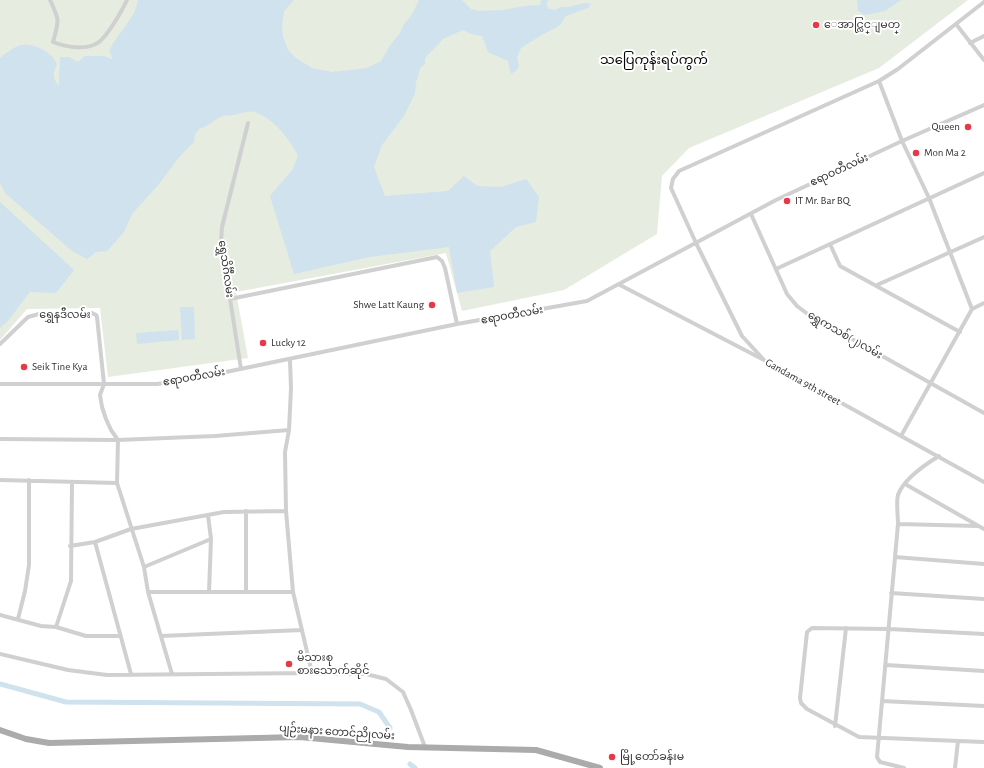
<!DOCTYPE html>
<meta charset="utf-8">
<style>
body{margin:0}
canvas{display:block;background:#fff}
</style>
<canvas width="984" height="768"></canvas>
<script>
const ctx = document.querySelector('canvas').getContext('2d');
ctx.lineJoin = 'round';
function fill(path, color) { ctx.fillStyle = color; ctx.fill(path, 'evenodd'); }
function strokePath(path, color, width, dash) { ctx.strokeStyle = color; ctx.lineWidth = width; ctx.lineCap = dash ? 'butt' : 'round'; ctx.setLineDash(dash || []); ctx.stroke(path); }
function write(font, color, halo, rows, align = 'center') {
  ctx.font = font + ' "Alegreya Sans","Noto Sans Myanmar",sans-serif'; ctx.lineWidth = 4; ctx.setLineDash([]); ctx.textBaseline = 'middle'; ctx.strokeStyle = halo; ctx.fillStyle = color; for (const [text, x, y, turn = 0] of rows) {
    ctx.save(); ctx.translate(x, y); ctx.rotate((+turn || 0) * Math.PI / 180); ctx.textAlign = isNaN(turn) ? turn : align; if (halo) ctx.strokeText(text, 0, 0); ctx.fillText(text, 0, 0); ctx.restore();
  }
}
fill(new Path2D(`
 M0,0H968L879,68L689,148L662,176L657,234L564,290L462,311L446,253L236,292L248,358L108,377L100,308L27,309L0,340Z`), '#e6ecdf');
fill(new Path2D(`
 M138,0H294L284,11L282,26L283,37L288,50L296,58L312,68L332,72L367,68L381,61L391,44L400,33L404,24L411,16L419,0H462L471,9L479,11L503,10L524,6L540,5L541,0H549L546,3L549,9L554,10L562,7H568L585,3L591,4L588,8L566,16L559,26L540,36L521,48L517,57L519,66L516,71L511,74L508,61L488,52L482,36L471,34L463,30L443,39L425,58V64L420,68L418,77L416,82L415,93L404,116L382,145L374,167L385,196L448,191L464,176L477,186L501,187L526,179L539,197L536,222L516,227L490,251L494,287L457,293L449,247L370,257L294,274L270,196L293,169L298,155C289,139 275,120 257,113C249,109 241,114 233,115C230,116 226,115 223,116C214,119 208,127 199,129L195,134L194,142L180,156L159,184L132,214L124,232L107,251L96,252L87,259L72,251L5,193L0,183V58C5,54 11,49 18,46C31,41 54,52 57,65C52,73 53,79 59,86L60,57H69L78,62L85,56H104L112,59L111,54L109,52C116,34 135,20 138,0Z
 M857,0H901L885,11L865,15L858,11Z
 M0,202L74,270L56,293L30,292L7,322L0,328Z
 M180,307H194L195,339L182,340Z
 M178,330L179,340L137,344L136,333Z`), '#cfe2ee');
strokePath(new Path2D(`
 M0,684L66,702L360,704L379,712L390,728
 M410,764L415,768`), '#cfe2ee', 5);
strokePath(new Path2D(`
 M50,0C60,21 59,20 53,42C66,47 87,51 99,42C108,35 122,11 127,0
 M956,24L984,60
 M970,43L984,36
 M879,81L902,141L929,198L972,309
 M751,214L787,294L797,306L809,315L984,413
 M830,244L840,266L960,332
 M776,269L984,173
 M620,285L764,360L984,482
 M877,285L984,237
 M230,299L437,257L442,261L445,268L457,324
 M0,344L28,317L39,314L92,313L96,315L97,317L104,384L100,395L102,407L106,419L111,430L118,440L117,483L144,567L148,592L172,674
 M290,360L291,388L289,430L285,452L286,511L293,592L312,673
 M764,360L742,336L696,243L671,188L673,179L679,171L879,81L898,69L984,2
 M241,369L221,241L222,227L248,123
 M0,384H157L197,378L457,324L587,301L776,200L902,141L984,105
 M901,436L972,309L984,303
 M0,439L118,440L215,436L289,430
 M0,480L117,483
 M905,484L984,529
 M246,511V592
 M208,515L211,539L209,592
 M898,524L977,526
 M95,542L131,674
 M70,546L95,542L131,529L224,512L286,511
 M895,557L984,564
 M144,567L211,539
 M148,592H293
 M891,593L984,599
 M0,615L41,626L56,627L86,636H120
 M18,619L25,591L29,565V480
 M56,627L71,581L72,482
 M984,634L889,629L812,628L807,632L800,698L801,703L807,709L859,737L984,742
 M161,636L302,630
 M0,654L68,670L107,675L312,673L366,674L386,679L403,692L411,710L425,747
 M886,665L984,671
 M882,701L984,706
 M835,726L846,628
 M904,768L880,762L877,757L898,524C898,516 896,502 898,495C903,480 926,464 939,456
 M955,768L958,741`), '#d0d0d0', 4);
strokePath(new Path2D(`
 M0,730L26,739L49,743L299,737L408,747L536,750L600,768`), '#ababab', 6);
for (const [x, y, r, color] of [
 [816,25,4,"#e63946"],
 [968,127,4,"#e63946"],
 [916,153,4,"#e63946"],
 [787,201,4,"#e63946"],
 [432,305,4,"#e63946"],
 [263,343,4,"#e63946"],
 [24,367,4,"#e63946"],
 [289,664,4,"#e63946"],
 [612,757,4,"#e63946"]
]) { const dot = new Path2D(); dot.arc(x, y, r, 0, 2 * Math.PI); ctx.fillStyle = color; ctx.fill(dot); strokePath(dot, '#fff', 1.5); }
write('11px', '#333', '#fff', [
 ["ေအာင္လြင္ျမတ္",824,25],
 ["Queen",960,127,"right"],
 ["Mon Ma 2",924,153],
 ["IT Mr. Bar BQ",795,201],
 ["Shwe Latt Kaung",424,305,"right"],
 ["Lucky 12",271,343],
 ["Seik Tine Kya",32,367],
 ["မိသားစု",297,658],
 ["စားသောက်ဆိုင်",297,671],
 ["မြို့တော်ခန်းမ",620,757]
], 'left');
write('11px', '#333', '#fff', [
 ["ဧရာဝတီလမ်း",839,170,-25],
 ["ရွှေသိင်္ဂီလမ်း",226,269,82],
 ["ရွှေနဒီလမ်း",65,315],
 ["ဧရာဝတီလမ်း",512,315,-10],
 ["ရွှေကသစ်(၂)လမ်း",845,335,30],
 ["ဧရာဝတီလမ်း",194,377,-10],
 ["Gandama 9th street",803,382,29],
 ["ပျဉ်းမနား တောင်ညိုလမ်း",337,732,4]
]);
write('13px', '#000', '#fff', [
 ["သပြေကုန်းရပ်ကွက်",654,60]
]);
</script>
